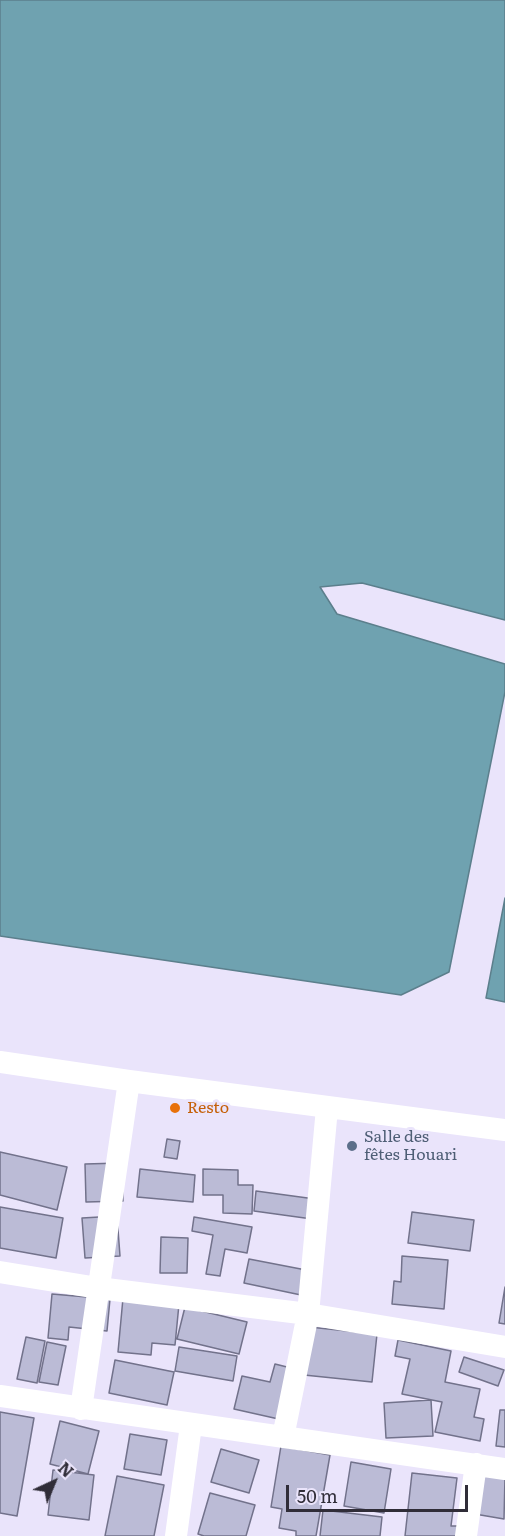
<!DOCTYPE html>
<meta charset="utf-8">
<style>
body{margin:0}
#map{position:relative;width:505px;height:1536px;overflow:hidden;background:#eae4fb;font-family:Literata,serif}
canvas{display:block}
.north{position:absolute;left:24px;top:1452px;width:60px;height:60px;-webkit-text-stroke:4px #eae4fb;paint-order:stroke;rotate:44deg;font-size:16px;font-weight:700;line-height:24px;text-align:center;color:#302d38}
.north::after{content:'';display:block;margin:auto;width:21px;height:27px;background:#302d38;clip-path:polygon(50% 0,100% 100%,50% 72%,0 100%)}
.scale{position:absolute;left:286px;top:1485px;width:182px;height:27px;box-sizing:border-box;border:3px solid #302d38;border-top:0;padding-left:8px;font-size:18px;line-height:21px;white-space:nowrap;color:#302d38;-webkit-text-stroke:4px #eae4fb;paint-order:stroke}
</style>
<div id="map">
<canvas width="505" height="1536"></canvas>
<div class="north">N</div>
<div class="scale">50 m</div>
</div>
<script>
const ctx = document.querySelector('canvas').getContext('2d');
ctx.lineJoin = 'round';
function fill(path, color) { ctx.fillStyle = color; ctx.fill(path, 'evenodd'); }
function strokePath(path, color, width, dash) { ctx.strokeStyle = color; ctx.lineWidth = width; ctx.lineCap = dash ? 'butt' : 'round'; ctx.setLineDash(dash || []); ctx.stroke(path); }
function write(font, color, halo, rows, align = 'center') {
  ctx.font = font + ' Literata,serif'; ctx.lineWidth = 6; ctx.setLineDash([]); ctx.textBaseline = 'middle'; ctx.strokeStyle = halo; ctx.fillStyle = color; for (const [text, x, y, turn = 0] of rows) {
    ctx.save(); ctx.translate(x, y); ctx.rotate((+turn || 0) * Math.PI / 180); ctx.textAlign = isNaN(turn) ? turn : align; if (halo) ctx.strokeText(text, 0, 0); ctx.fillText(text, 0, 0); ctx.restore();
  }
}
const water = new Path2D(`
 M0,0H505V620L362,583L320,587L337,614L505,664V692L449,972L401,995L0,936Z
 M505,898V1002L486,998Z`);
fill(water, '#6fa2b0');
strokePath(water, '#5c7f8c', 1.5);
const building = new Path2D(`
 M167,1139L180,1141L177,1159L164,1157Z
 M0,1152L67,1167L57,1210L0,1195Z
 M121,1163L123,1201L86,1202L85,1164Z
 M140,1169L195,1175L193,1202L137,1197Z
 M203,1169L238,1170V1185H253L252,1214L223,1213V1195H203Z
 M256,1191L315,1199L312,1219L254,1211Z
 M0,1207L63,1218L56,1258L0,1248Z
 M412,1212L474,1220L470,1251L408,1243Z
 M117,1216L120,1256L85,1258L82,1218Z
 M194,1217L252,1227L247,1253L225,1249L220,1276L206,1274L213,1235L192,1231Z
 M161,1237L188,1238L187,1273H160Z
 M402,1256L448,1260L444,1309L392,1304L394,1281L401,1282Z
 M249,1259L306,1270L301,1295L244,1283Z
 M505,1287V1324L499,1323Z
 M52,1294L110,1299L107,1331L69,1327L68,1340L48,1338Z
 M123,1298L179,1304L175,1345L152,1343L151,1355L118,1352Z
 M185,1307L247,1322L239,1354L177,1339Z
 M309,1327L377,1334L372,1382L304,1375Z
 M26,1337L45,1341L37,1383L17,1379Z
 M398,1340L451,1351L445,1382L480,1389L474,1417L484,1419L480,1441L435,1432L442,1402L402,1394L410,1359L395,1356Z
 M47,1342L66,1346L58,1385L39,1382Z
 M179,1347L237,1356L233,1381L175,1371Z
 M464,1357L504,1370L498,1386L459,1372Z
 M115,1360L174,1372L167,1405L109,1393Z
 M275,1364L295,1369L283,1420L234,1409L242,1376L270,1382Z
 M431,1400L433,1436L386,1438L384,1403Z
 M500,1410H505V1447L496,1446Z
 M0,1412L34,1418L17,1516L0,1513Z
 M60,1421L99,1431L88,1474L50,1464Z
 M130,1434L167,1440L161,1475L124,1469Z
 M281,1446L330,1455L316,1536H296V1531L279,1528L282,1509L271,1507Z
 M221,1449L259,1460L249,1493L211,1482Z
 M351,1462L391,1469L384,1513L344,1506Z
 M53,1470L94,1475L89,1520L48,1515Z
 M470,1470L505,1477L504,1519L463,1512Z
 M412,1473L457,1478L451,1526H458L457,1536H405Z
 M117,1476L164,1485L154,1536H105Z
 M210,1493L255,1505L246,1536H204L198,1534Z
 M323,1510L382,1517L380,1536H320Z`);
fill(building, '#bbbbd6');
strokePath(building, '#72728b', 1.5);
strokePath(new Path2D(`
 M0,1062L129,1081L505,1130
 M0,1272L98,1288L308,1314L505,1347
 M0,1396L505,1469
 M81,1409L129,1081
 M283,1437L308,1314L327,1108
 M176,1536L191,1425
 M466,1536L476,1464`), '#fff', 22);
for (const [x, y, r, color] of [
 [175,1108,6,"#e8710a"],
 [352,1146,6,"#5c6f8a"]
]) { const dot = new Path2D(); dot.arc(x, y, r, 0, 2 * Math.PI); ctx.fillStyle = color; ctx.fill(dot); strokePath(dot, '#eae4fb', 2); }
write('16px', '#c56008', '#eae4fb', [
 ["Resto",187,1108]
], 'left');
write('16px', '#4e5e75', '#eae4fb', [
 ["Salle des",364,1137],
 ["fêtes Houari",364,1155]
], 'left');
</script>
